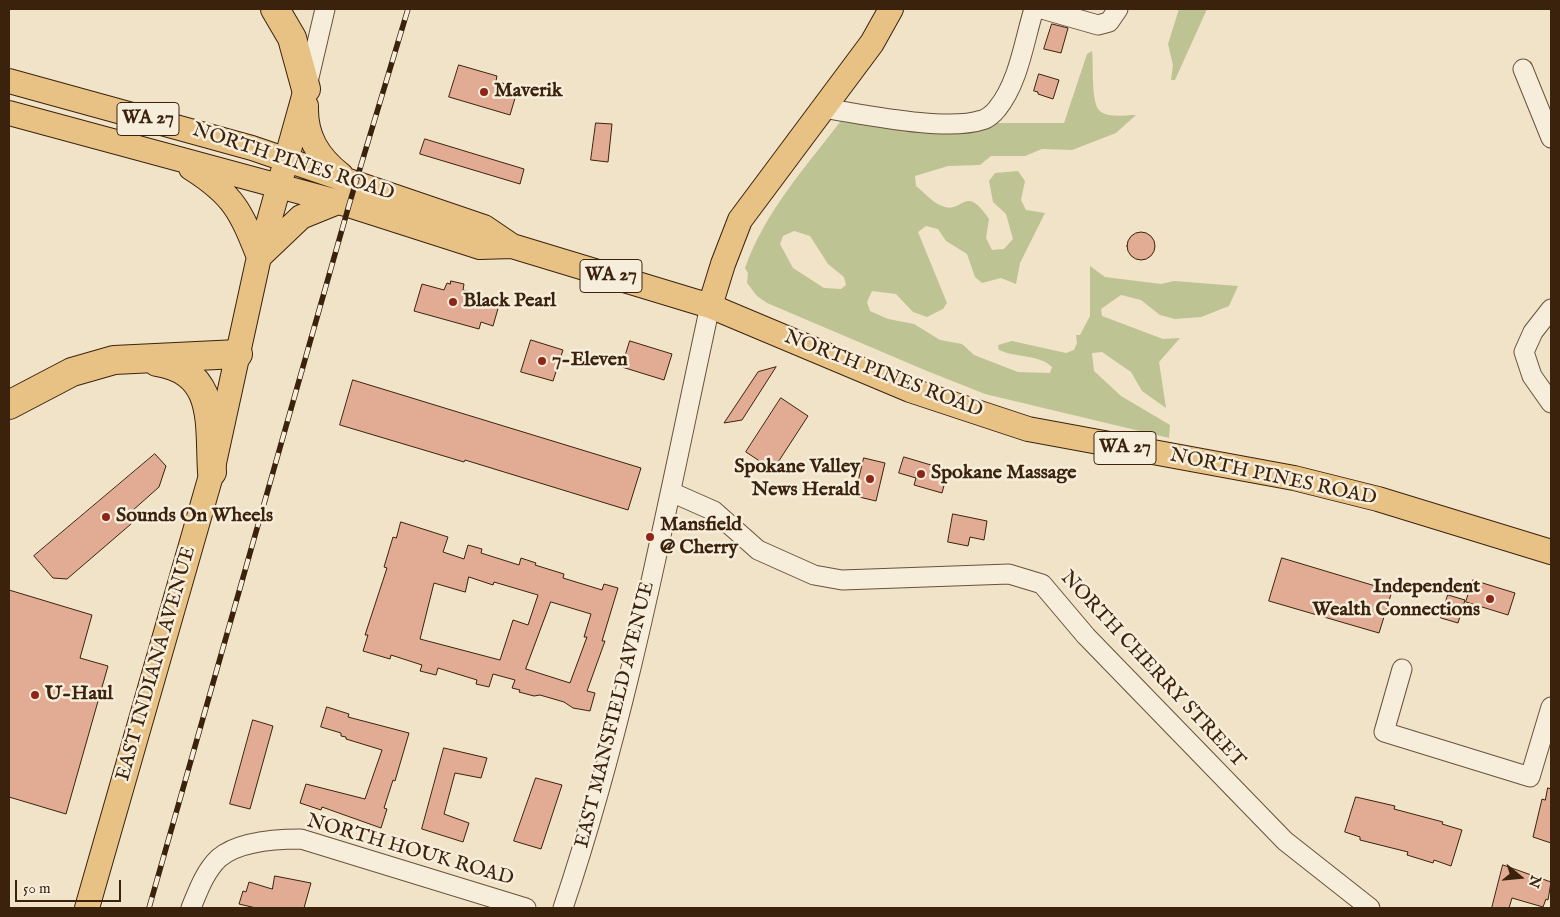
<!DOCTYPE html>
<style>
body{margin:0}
#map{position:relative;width:1560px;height:917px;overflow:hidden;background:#f1e3c7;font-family:"IM FELL English",serif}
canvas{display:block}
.frame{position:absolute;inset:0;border:10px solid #3a220d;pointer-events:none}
.north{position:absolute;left:1495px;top:852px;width:50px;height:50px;-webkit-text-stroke:4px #f6eddb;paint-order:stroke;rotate:107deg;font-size:14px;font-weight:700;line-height:20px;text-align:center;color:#3a220d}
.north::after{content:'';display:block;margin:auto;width:18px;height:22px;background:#3a220d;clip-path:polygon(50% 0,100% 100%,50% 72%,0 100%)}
.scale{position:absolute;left:15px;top:880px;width:106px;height:22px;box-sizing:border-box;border:2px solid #3a220d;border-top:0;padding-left:6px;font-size:15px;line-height:18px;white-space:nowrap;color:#3a220d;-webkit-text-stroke:4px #f6eddb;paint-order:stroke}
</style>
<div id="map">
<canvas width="1560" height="917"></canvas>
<div class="frame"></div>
<div class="north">N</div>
<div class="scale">50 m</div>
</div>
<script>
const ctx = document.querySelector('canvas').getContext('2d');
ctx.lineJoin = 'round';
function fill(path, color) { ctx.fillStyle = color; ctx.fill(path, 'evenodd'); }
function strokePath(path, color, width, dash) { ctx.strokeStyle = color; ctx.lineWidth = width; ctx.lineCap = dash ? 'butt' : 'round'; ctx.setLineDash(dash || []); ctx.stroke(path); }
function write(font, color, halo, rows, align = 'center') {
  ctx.font = font + ' "IM FELL English",serif'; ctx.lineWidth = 5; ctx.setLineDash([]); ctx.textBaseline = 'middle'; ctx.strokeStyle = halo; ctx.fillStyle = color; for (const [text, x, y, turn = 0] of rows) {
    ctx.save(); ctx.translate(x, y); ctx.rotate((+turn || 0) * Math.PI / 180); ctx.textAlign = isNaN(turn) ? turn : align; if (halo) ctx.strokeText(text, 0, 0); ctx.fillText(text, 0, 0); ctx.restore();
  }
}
fill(new Path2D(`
 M1179,9H1207L1175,80H1171L1173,65L1168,44Z
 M1092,51C1094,64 1090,105 1101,112C1110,118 1125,115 1136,115L1116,133L1072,150L1042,149L1025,156H991L980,165L948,166L915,176L916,186C924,192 933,203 942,206C964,215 964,182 989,219L986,238L992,250L1004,249L1013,239L1006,214L993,202L989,181L995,173L1018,171L1025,181L1021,200L1026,210L1045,213L1020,263L1016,284L1001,278L982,283L975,277L967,254L946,241L938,229L926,226L918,232L947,303L943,309L927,317L913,312L896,294L872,291L867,302L870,311L888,319L914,324L940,340L962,344L974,355L1018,372L1050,373L1052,367C1039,354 1016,358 999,350L998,345L1012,341L1066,353L1074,350L1077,343L1076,335H1080L1090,316V266L1105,277L1161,284L1174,281L1238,286L1229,306L1201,317L1175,319L1160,315L1141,300L1121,295L1101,309L1102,316L1163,339L1180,338L1159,362L1166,408L1142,391L1131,372L1102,352L1092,353L1094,371L1121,396L1170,425L1169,438L985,394L927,371L767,303L757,296L747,283L748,273L745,268C765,212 804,169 840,122L955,127L989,123H1064L1087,54ZM794,231L810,236L828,264L844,277L846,285L841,289L824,288L793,268L780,244L783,236Z`), '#bdc393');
const building = new Path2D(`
 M1052,24L1068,28L1061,53L1044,49Z
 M459,65L497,76L496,81L518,88L510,115L449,97Z
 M1039,74L1059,80L1053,99L1038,94V92L1034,91Z
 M596,123L612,124L608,162L591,160Z
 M425,139L524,169L520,184L420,154Z
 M1127 246a14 14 0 1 1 28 0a14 14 0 1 1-28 0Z
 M451,281L464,284L463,290L482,295L481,300L499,305L493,326L481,322L479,329L414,311L422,284L444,290L447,283L450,284Z
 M531,340L563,350L553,381L521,372Z
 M630,341L672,354L664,380L622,367Z
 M776,367L742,420L724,423L758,372Z
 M353,380L641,468L628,510L465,460L464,462L340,425Z
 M781,398L808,416L773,470L746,452Z
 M155,454L166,466L159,487L132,511L131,524L67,579L53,578L34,556Z
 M904,457L941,468L939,476L946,478L942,493L914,485L916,478L899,473Z
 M864,458L885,463L876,501L855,496Z
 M953,514L987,521L984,540L970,537L968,546L948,542Z
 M401,522L448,537L443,552L464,559L468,545L482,549L481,553L519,565L521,558L536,563L535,565L564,574L563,578L602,590L604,584L618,588L602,641H605L587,691L595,693L590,711L573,708L564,702L540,695L534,696L519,692L520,690L512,688L515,680L493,674L489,687L476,684L477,680L438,668L436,675L420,671L422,665L391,655L390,659L363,651L368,635H365L387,568L384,567L393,537L396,538ZM469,577L493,585L494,582L538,595L528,625L513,620L500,660L420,639L434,583L465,592ZM551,602L591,614L584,637H587L570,683L526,669Z
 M1282,558L1392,591L1379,633L1269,601Z
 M1473,580L1515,593L1508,615L1466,602Z
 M9,590L92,615L80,658L108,666L66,814L9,797Z
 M1448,595L1465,600L1458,623L1441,618Z
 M327,707L349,714L348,717L409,733L395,781L393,780L384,808L387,809L381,828L322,807L321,810L300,803L306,784L365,799L382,750L346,739V737L341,736V733L321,727Z
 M253,720L273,726L250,809L230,804Z
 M444,748L487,758L481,778L455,773L444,814L469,823L463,842L422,829Z
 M536,778L562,785L541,849L514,841Z
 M1548,788L1551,789V843L1533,837L1542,799L1545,800Z
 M1356,797L1395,806L1394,809L1443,822L1442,824L1462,830L1451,866L1434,860L1433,863L1407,855L1408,852L1360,840V837L1345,832Z
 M1503,865L1551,882L1548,900L1546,899L1543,907L1512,898L1509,908H1492Z
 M275,876L311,883L304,908H256L239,904L243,891L246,892L249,882L272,889Z`);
fill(building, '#e1ac93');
strokePath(building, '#3a220d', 1);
const minor = new Path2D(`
 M1042,9L1098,25L1109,22L1118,9
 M1523,69L1551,138
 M307,86L325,9
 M823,108C863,114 946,132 982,120C987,119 994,113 997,109C1019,82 1024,41 1034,9
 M1551,309L1533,332L1524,352L1532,376L1551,403
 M671,492L714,511L758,550L814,575L842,580L1009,574L1042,584L1086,636L1285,841L1370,908
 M1402,669L1384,732L1530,777L1551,707
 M191,908C198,891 205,871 219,858C239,841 277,839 301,839L526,908
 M563,908C629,712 666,508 710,306`);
const major = new Path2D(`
 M9,81L252,148L484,227L512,246L710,306L910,390L1028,429L1294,478L1378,499L1551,552
 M306,106C305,136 318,157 341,175
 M9,113L349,205L480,247L512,246
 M191,168C234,195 241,212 259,257
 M260,256L301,217L338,202
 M710,306L723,264L740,220L872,43L891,9
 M87,908L212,472L259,257L306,89`);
const highway = new Path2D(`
 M275,9L292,38L306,89
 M157,362C218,372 209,423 212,472
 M9,405L72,372L114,360L238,354`);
strokePath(minor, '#68523c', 21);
strokePath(major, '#3a220d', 26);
strokePath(highway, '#3a220d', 30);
strokePath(minor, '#f6eddb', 19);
strokePath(major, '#e8c284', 24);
strokePath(highway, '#e8c284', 28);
const rail = new Path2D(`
 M149,908L349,205L408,9`);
strokePath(rail, '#3a220d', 5.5);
strokePath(rail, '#f6eddb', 4, [11]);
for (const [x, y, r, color] of [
 [484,92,5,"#8f2418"],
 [453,302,5,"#8f2418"],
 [542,361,5,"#8f2418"],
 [921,474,5,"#8f2418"],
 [870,479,5,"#8f2418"],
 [106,517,5,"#8f2418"],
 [650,537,5,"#8f2418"],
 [1490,599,5,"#8f2418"],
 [35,695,5,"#8f2418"]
]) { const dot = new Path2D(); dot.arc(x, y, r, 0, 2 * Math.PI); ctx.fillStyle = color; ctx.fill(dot); strokePath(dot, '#f6eddb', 2); }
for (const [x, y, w] of [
 [148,119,62],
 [611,276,62],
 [1125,448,62]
]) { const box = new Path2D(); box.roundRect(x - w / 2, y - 16.5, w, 33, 4); ctx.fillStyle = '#f6eddb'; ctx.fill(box); strokePath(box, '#3a220d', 1); }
write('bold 19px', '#3a220d', null, [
 ["WA 27",148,119],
 ["WA 27",611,276],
 ["WA 27",1125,448]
]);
write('bold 20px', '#3a220d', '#f6eddb', [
 ["Maverik",494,92],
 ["Black Pearl",463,302],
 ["7-Eleven",552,361],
 ["Spokane Valley",860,468,"right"],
 ["News Herald",860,491,"right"],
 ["Spokane Massage",931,474],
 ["Sounds On Wheels",116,517],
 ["Mansfield",660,526],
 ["@ Cherry",660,549],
 ["Independent",1480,588,"right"],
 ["Wealth Connections",1480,611,"right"],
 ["U-Haul",45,695]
], 'left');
write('20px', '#3a220d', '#f6eddb', [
 ["NORTH PINES ROAD",293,163,18],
 ["NORTH PINES ROAD",883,375,21],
 ["NORTH PINES ROAD",1273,478,12],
 ["EAST INDIANA AVENUE",157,664,-74],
 ["NORTH CHERRY STREET",1152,670,47],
 ["EAST MANSFIELD AVENUE",616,715,-76],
 ["NORTH HOUK ROAD",410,851,16]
]);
</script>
